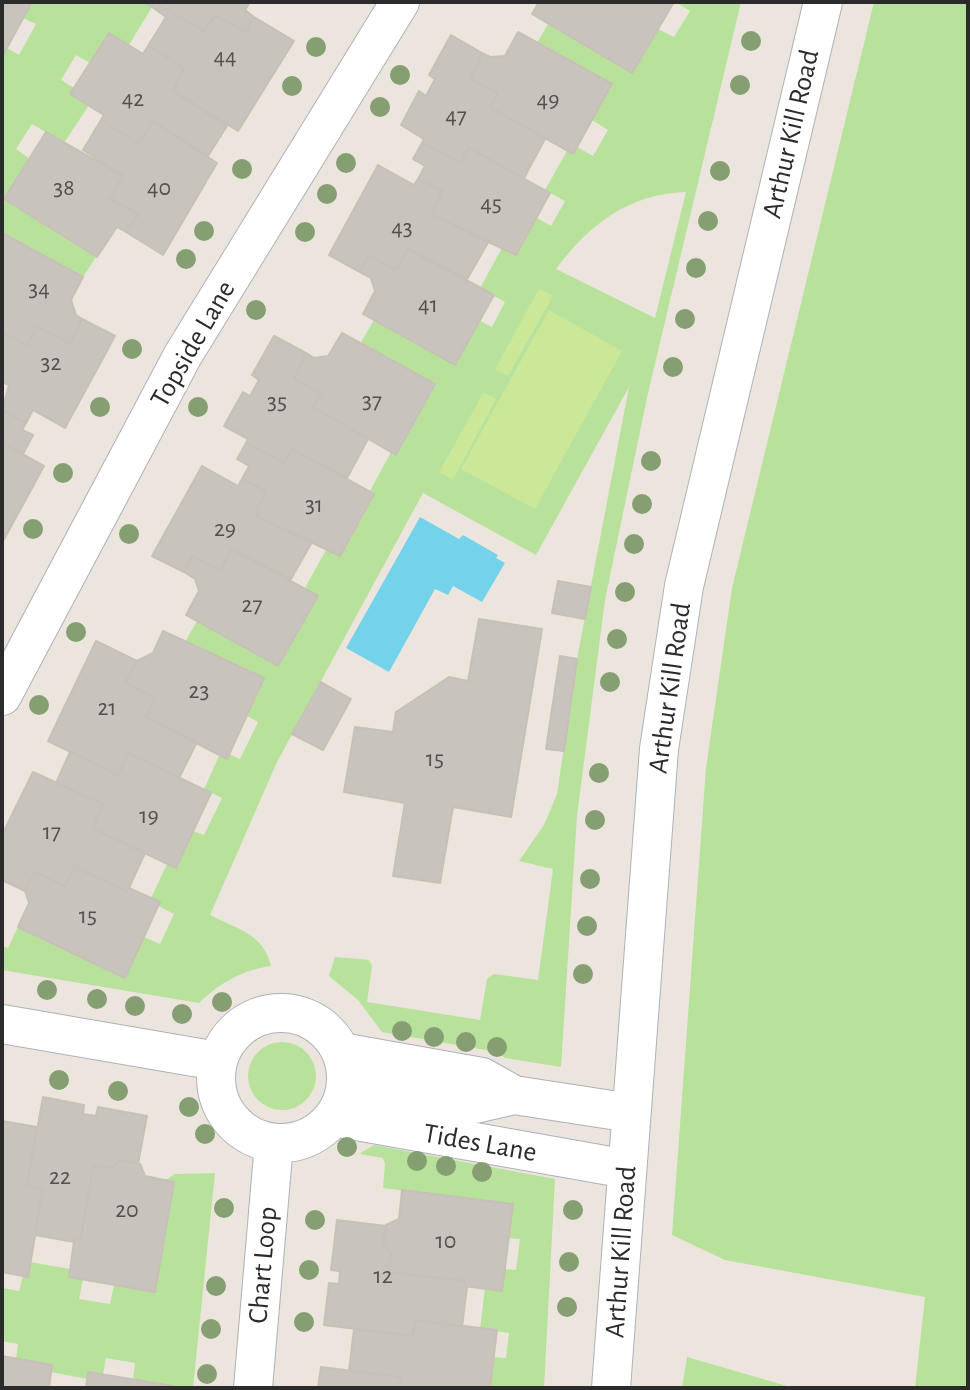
<!DOCTYPE html>
<style>
body{margin:0}
#map{position:relative;width:970px;height:1390px;overflow:hidden;background:#ece5dd;font-family:"Alegreya Sans",sans-serif}
canvas{display:block}
.frame{position:absolute;inset:0;border:4px solid #2b2b2b;pointer-events:none}
</style>
<div id="map">
<canvas width="970" height="1390"></canvas>
<div class="frame"></div>
</div>
<script>
const ctx = document.querySelector('canvas').getContext('2d');
ctx.lineJoin = 'round';
function fill(path, color) { ctx.fillStyle = color; ctx.fill(path, 'evenodd'); }
function strokePath(path, color, width, dash) { ctx.strokeStyle = color; ctx.lineWidth = width; ctx.lineCap = dash ? 'butt' : 'round'; ctx.setLineDash(dash || []); ctx.stroke(path); }
function write(font, color, halo, rows, align = 'center') {
  ctx.font = font + ' "Alegreya Sans",sans-serif'; ctx.lineWidth = 7; ctx.setLineDash([]); ctx.textBaseline = 'middle'; ctx.strokeStyle = halo; ctx.fillStyle = color; for (const [text, x, y, turn = 0] of rows) {
    ctx.save(); ctx.translate(x, y); ctx.rotate((+turn || 0) * Math.PI / 180); ctx.textAlign = isNaN(turn) ? turn : align; if (halo) ctx.strokeText(text, 0, 0); ctx.fillText(text, 0, 0); ctx.restore();
  }
}
fill(new Path2D(`
 M32,2H143L152,7L129,45L109,33L90,63L76,55L61,80L74,88L89,105L64,143L32,124L16,149L30,159L5,200L96,257L83,277L2,233V57L7,48L19,55L36,24L23,18Z
 M675,2H741L648,393L605,600L577,816L561,1067L505,1058L497,1052L382,1032L358,1000L329,976L335,957L369,960L372,966L367,1002L480,1020L487,979L494,974L538,980L553,869L519,861L544,825L557,794L577,659L629,387L536,555L423,493L277,762L210,915C237,929 264,934 271,966C242,970 220,983 199,1003L2,970V946L8,948L18,927L125,978L144,937L160,944L174,914L158,906L160,902L151,898L167,864L176,868L193,831L204,835L222,798L204,789L219,756L227,759L229,754L240,759L258,722L247,716L264,679L185,642L197,621L279,666L317,596L305,588L327,548L340,555L374,495L370,491L391,452L397,455L435,385L360,344L374,320L455,365L480,321L492,327L505,302L480,288L502,248L516,255L537,218L551,226L565,201L545,190L567,151L573,154L577,147L593,156L608,130L592,120L612,84L537,43L548,24L632,73L658,29L674,37L690,11ZM686,192L655,318L556,269C590,224 628,194 686,192Z
 M874,2H968V1388H915L925,1297L725,1260L672,1235L706,768L732,588Z
 M248 1076a34 34 0 1 1 68 0a34 34 0 1 1-68 0Z
 M374,1145L555,1179L544,1388H490L494,1357L506,1358L509,1333L480,1329L485,1288L502,1291L505,1269L516,1270L520,1239L509,1238L513,1204L383,1188L385,1164L383,1158L359,1154Z
 M215,1173L193,1388H173L133,1379L135,1363L106,1358L103,1374L88,1372L87,1379L51,1372L52,1365L16,1359L18,1344L2,1341V1288L19,1291L23,1276H28L30,1262L70,1269L83,1279L79,1299L110,1304L114,1285L154,1292L173,1182L166,1180L175,1174Z
 M687,1357L794,1388H682Z`), '#b8e19b');
fill(new Path2D(`
 M539,289L553,296L508,376L495,369Z
 M549,310L622,351L535,509L461,469Z
 M484,392L496,399L453,480L439,472Z`), '#cbe898');
fill(new Path2D(`
 M420,517L459,539L463,535L498,555L496,558L505,563L482,602L453,586L448,595L435,589L389,672L346,648Z`), '#74d3eb');
const building = new Path2D(`
 M2,2H32L2,57Z
 M143,2H250L245,10L254,17L246,32L215,16L204,31L155,3L152,7Z
 M539,2H674L632,73L532,14Z
 M155,3L204,31L215,16L246,32L254,17L294,41L238,131L173,91L184,68L148,46L166,17L152,7Z
 M518,32L612,84L573,154L490,107L498,93L471,79L482,53L490,57L505,56Z
 M109,33L143,54L148,46L184,68L173,91L227,126L208,156L153,121L139,144L101,120L104,115L70,94Z
 M451,35L482,53L471,79L498,93L490,107L545,139L524,178L469,148L461,163L422,143L424,139L401,125L419,91L426,96L435,79L429,75Z
 M101,120L139,144L153,121L217,163L163,255L126,232L139,214L109,199L123,176L83,150Z
 M46,132L123,176L109,199L139,214L126,232L117,227L97,257L4,199Z
 M422,143L461,163L469,148L550,193L516,255L432,215L442,190L418,179L425,166L413,159Z
 M378,165L414,185L418,179L442,190L432,215L489,241L467,279L408,249L396,270L369,255L360,272L329,255Z
 M2,233L83,277L71,300L76,315L82,319L70,343L37,327L27,345L2,332Z
 M408,249L494,295L455,365L363,314L375,291L371,278L360,272L369,255L396,270Z
 M82,319L115,336L65,428L33,410L26,423L2,410L9,385L2,382V332L27,345L37,327L70,343Z
 M342,333L435,384L396,455L313,407L321,394L294,379L306,353L314,358L328,356Z
 M274,336L306,353L294,379L321,394L313,407L368,439L347,478L292,449L284,463L246,443L248,439L224,426L243,392L250,396L259,380L252,375Z
 M2,410L26,423L22,430L33,435L23,454L2,443Z
 M2,443L44,466L2,543Z
 M246,443L284,463L292,449L374,494L340,556L256,516L265,491L242,479L249,466L237,459Z
 M202,466L238,486L242,479L265,491L256,516L312,542L291,579L232,549L220,571L192,556L184,572L152,556Z
 M232,549L318,596L278,666L186,615L199,591L195,579L184,572L192,556L220,571Z
 M558,581L591,587L585,619L552,613Z
 M479,619L542,629L511,817L453,807L440,883L393,876L405,803L344,792L355,727L393,732L396,712L449,677L468,681Z
 M163,631L264,678L227,759L146,717L155,698L125,683L137,661L153,653Z
 M96,641L137,661L125,683L155,698L146,717L197,742L179,778L128,753L118,775L48,741Z
 M560,656L577,659L564,751L546,749Z
 M321,682L351,699L323,750L292,734Z
 M70,752L118,775L128,753L211,793L176,868L92,828L103,804L56,783Z
 M33,772L103,804L92,828L145,853L127,892L75,867L65,886L35,872L25,891L2,880V835Z
 M75,867L127,892L129,888L160,902L125,978L18,927L29,903L25,891L35,872L65,886Z
 M43,1097L84,1105L83,1114L96,1116L98,1107L147,1116L138,1164L121,1160L112,1168L94,1165L80,1240L75,1239L74,1242L35,1235L43,1189L27,1186Z
 M2,1121L37,1127L27,1186L43,1189L28,1277L2,1272Z
 M121,1160L140,1164L145,1176L174,1182L155,1292L69,1277L74,1242L75,1239L80,1240L94,1165L112,1168Z
 M402,1190L513,1204L502,1291L464,1286L465,1281L389,1272L391,1253L383,1244L386,1225L399,1219Z
 M337,1220L386,1226L383,1244L391,1253L389,1272L465,1281L464,1286L467,1287L462,1327L415,1320L413,1336L324,1325L329,1283L339,1284L340,1271L331,1270Z
 M415,1320L497,1330L490,1388H399L401,1377L349,1371L354,1329L413,1336Z
 M2,1356L52,1365L49,1388H2Z
 M321,1367L401,1377L399,1388H318Z
 M88,1372L173,1386V1388H86Z`);
fill(building, '#c8c3bc');
strokePath(building, '#c7c0b7', 2);
const minor = new Path2D(`
 M2,696L183,355L400,2
 M216 1078a65 65 0 1 1 130 0a65 65 0 1 1-130 0Z
 M2,1024L217,1061
 M341,1052L482,1077L514,1095
 M346,1082L475,1104L514,1095L631,1113
 M334,1117L627,1169
 M253,1388L274,1143`);
const tertiary = new Path2D(`
 M611,1388L659,749L684,586L823,2`);
strokePath(minor, '#adb1bb', 40);
strokePath(tertiary, '#adb1bb', 40);
strokePath(minor, '#fff', 38);
strokePath(tertiary, '#fff', 38);
ctx.fillStyle = '#859f73';
for (const [x, y] of [
 [751,41],
 [316,47],
 [400,75],
 [740,85],
 [292,86],
 [380,107],
 [346,163],
 [242,169],
 [720,171],
 [327,194],
 [708,221],
 [204,231],
 [305,232],
 [186,259],
 [696,268],
 [256,310],
 [685,319],
 [132,349],
 [673,367],
 [100,407],
 [198,407],
 [651,461],
 [63,473],
 [642,504],
 [33,529],
 [129,534],
 [634,544],
 [625,592],
 [76,632],
 [617,639],
 [610,682],
 [39,705],
 [599,773],
 [595,820],
 [590,879],
 [587,926],
 [583,974],
 [47,990],
 [97,999],
 [222,1002],
 [135,1006],
 [182,1014],
 [402,1031],
 [434,1037],
 [466,1042],
 [497,1047],
 [59,1080],
 [118,1091],
 [189,1107],
 [205,1134],
 [347,1147],
 [417,1161],
 [446,1166],
 [482,1172],
 [224,1208],
 [573,1210],
 [315,1220],
 [569,1262],
 [309,1270],
 [216,1286],
 [567,1307],
 [304,1322],
 [211,1329],
 [207,1374]
]) { ctx.beginPath(); ctx.arc(x, y, 10, 0, 2 * Math.PI); ctx.fill(); }
write('24px', '#52514f', null, [
 ["44",225,57],
 ["42",133,99],
 ["49",548,100],
 ["47",456,116],
 ["38",64,188],
 ["40",159,188],
 ["45",491,204],
 ["43",402,228],
 ["34",39,289],
 ["41",428,305],
 ["32",51,363],
 ["37",372,401],
 ["35",277,402],
 ["31",314,505],
 ["29",225,529],
 ["27",252,605],
 ["23",199,691],
 ["21",107,708],
 ["15",435,759],
 ["19",149,816],
 ["17",52,832],
 ["15",88,916],
 ["22",60,1177],
 ["20",127,1210],
 ["10",446,1241],
 ["12",383,1276]
]);
write('28px', '#2b2b2b', '#fff', [
 ["Arthur Kill Road",791,134,-77],
 ["Topside Lane",193,344,-60],
 ["Arthur Kill Road",670,688,-82],
 ["Tides Lane",480,1143,10],
 ["Arthur Kill Road",621,1252,-86],
 ["Chart Loop",263,1265,-85]
]);
</script>
